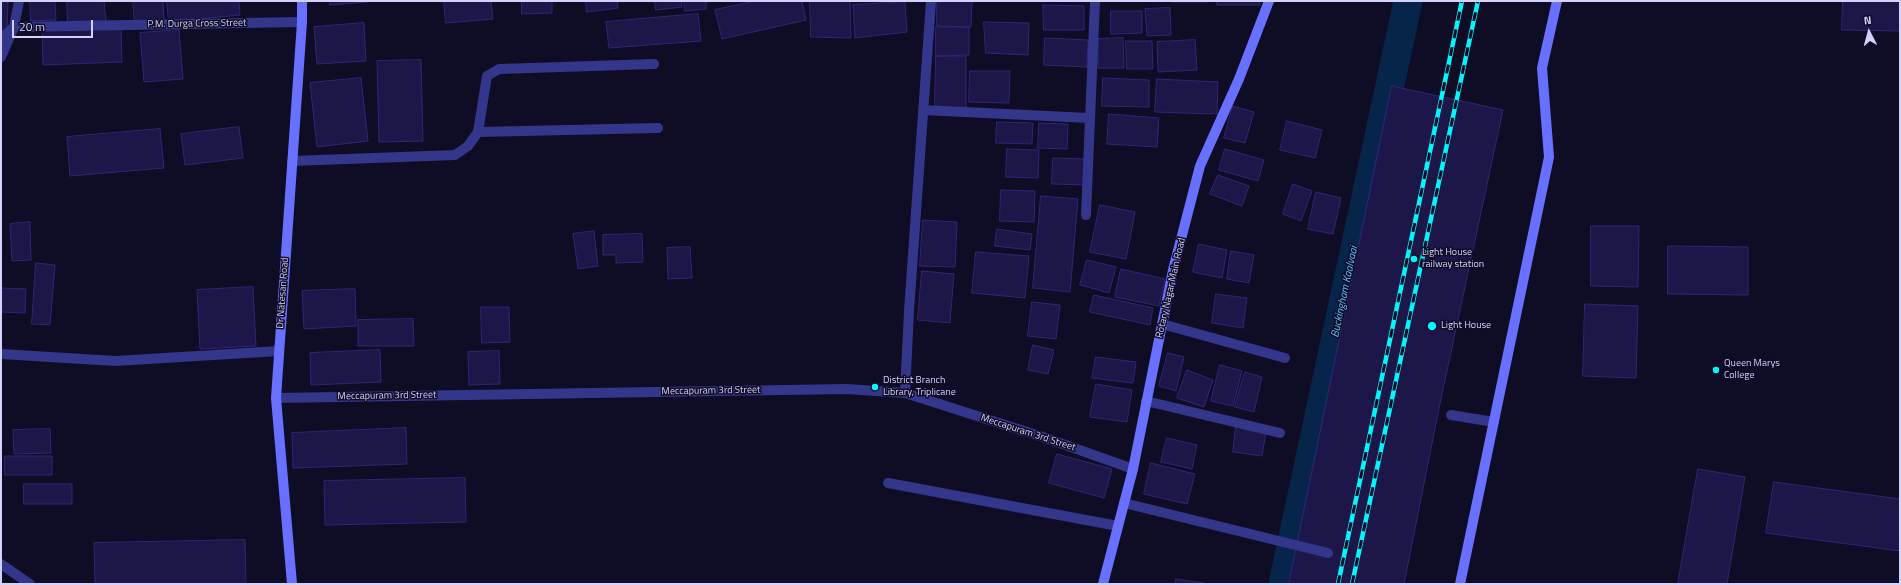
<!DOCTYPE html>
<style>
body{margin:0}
#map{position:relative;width:1901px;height:585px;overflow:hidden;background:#0f0c26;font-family:"Titillium Web",sans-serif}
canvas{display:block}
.frame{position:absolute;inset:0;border:2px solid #d3d2ff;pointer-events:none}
.north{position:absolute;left:1849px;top:12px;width:40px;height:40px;-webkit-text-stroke:3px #0f0c26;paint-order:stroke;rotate:354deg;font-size:11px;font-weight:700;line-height:16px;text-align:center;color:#d3d2ff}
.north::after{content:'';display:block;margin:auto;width:14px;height:18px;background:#d3d2ff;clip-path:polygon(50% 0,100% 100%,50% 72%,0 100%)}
.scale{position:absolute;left:12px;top:20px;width:81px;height:18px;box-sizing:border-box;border:2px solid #d3d2ff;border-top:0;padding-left:5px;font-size:12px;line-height:14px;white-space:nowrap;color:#d3d2ff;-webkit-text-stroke:3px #0f0c26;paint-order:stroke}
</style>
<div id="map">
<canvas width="1901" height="585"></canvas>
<div class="frame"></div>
<div class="north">N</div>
<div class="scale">20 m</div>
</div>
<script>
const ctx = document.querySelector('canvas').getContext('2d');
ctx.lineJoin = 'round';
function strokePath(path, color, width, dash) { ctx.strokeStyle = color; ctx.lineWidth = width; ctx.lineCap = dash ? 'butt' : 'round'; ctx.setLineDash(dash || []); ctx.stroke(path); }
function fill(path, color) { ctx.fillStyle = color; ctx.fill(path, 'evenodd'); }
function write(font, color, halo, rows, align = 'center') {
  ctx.font = font + ' "Titillium Web",sans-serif'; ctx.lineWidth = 3; ctx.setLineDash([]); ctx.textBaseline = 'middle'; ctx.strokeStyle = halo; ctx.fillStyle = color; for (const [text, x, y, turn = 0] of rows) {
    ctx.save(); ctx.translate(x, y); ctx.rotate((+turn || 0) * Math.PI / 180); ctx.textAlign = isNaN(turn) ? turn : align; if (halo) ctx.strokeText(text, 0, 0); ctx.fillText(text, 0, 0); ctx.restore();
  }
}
strokePath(new Path2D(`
 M1283,584L1408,1`), '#07254b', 29);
const building = new Path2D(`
 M1,1H8L7,31H1Z
 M30,1H55L56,20L31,21Z
 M67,1H104L106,21L68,24Z
 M133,1H163L164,21L135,23Z
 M167,1H239L240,15L169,22Z
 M330,1H368V2L330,5Z
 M444,1H491L493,19L446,23Z
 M522,1H552V13L522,14Z
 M586,1H617L618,8L587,12Z
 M655,1H681L682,7L656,10Z
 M684,1H706V9L685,11Z
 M756,1H802L806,20L722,39L715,10Z
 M810,1H850L851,38L811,37Z
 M937,1H972L971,27L937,26Z
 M1172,1H1209V2H1172Z
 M1217,1H1260V5H1217Z
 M1843,1H1900V31L1842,30Z
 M905,2L907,32L855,38L853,5Z
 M1043,5L1084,6V30H1044Z
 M1170,8L1171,35L1147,36L1145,9Z
 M1111,11H1142V33L1111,34Z
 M698,14L701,41L609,48L606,22Z
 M984,22L1029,23L1028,55L986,53Z
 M364,23L366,61L317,64L314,27Z
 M121,27L122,62L43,65L42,29Z
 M936,27H969V55L936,56Z
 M179,30L183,79L144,82L140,33Z
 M1045,38L1088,40L1087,67L1044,65Z
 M1123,38L1124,68H1098V39Z
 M1195,40L1197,70L1158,72L1157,42Z
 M1126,41H1152L1153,69H1127Z
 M936,56H966V110H935Z
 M421,60L423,141L379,142L377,61Z
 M970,71H1010L1009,103L969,102Z
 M361,78L368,141L317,147L310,83Z
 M1103,78L1149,80V107L1102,106Z
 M1157,79L1218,82L1217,114L1155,112Z
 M1392,86L1503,110L1439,408L1404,584H1289Z
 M1233,106L1254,112L1245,143L1224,138Z
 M1109,114L1159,118L1157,147L1107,144Z
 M1287,121L1322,130L1315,158L1280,150Z
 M997,122L1033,123L1032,144L996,143Z
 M1039,123L1068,124L1067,149L1038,148Z
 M239,127L243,158L185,165L181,134Z
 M160,129L164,168L70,176L67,137Z
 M1007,149L1039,150L1038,178L1006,177Z
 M1225,149L1264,160L1258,181L1219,170Z
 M1053,158L1086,159L1085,185L1052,184Z
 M1218,175L1249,186L1242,206L1210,194Z
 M1293,184L1312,191L1301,221L1283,214Z
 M1001,190L1035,191L1034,222L1000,221Z
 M1316,192L1341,198L1333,234L1308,229Z
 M1041,196L1078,199L1070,292L1033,288Z
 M1100,205L1135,212L1126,259L1090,252Z
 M923,220L957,222L955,267L920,266Z
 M30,222L31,260L12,261L10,224Z
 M1591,226H1639L1638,287L1591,286Z
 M997,229L1032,234L1030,250L995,246Z
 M594,231L598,266L578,269L573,234Z
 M642,234L643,262L616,263V255H603V235Z
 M1199,244L1227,250L1222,278L1193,272Z
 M1668,246L1748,247V295L1668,294Z
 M690,247L692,278L668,279L667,248Z
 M1231,251L1254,255L1249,283L1227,279Z
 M976,252L1029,256L1025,298L972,293Z
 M1087,260L1116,267L1109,293L1080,285Z
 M36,263L55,265L50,325L32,324Z
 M1121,269L1165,279L1159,306L1115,297Z
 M922,271L954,274L950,323L918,320Z
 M253,287L256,346L200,349L197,290Z
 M1,288L26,289L25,313L1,312Z
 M355,289L356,326L304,329L302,291Z
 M1216,294L1247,298L1243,328L1212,323Z
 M1094,295L1153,308L1150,325L1090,312Z
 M1032,302L1060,305L1056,339L1028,336Z
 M1585,304L1638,306L1636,378L1583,376Z
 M481,307H509L510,342L482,343Z
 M413,319L414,346H358V320Z
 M1033,345L1054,350L1048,374L1028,370Z
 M380,350L381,382L311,385L310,353Z
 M499,351L500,384L469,385L468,352Z
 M1168,353L1184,357L1176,391L1159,386Z
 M1096,357L1136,362L1133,383L1092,378Z
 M1220,365L1242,371L1233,406L1211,401Z
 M1187,370L1213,380L1204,407L1177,398Z
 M1245,372L1262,377L1254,412L1235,407Z
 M1096,384L1132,390L1127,422L1090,417Z
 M1236,427L1266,431L1262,456L1233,452Z
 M406,428L407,464L293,468L292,433Z
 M50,429L51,453L14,454L13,430Z
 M1167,438L1197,445L1192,469L1161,462Z
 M1057,454L1112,469L1104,498L1049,483Z
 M5,456H52V475H5Z
 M1151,463L1195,474L1187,504L1144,494Z
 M1698,469L1745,477L1727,584H1678Z
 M465,478L466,522L325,525L324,481Z
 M1774,482L1900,499V551L1766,533Z
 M24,484H72V504H24Z
 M245,540L246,584H95L94,543Z
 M1176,579L1204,583V584H1176Z`);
fill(building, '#1d1749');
strokePath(building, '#302677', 1);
strokePath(new Path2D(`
 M478,132L658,128
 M292,161L455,155L468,146L478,132L487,76L499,69L654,64`), '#33368a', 10);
strokePath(new Path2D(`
 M1,39L14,27L302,22
 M1,57L14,27L19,1
 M923,110L1089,118
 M1086,215L1095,1
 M1162,324L1285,358
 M1,354L115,361L279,351
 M905,393L909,311L931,1
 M276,398L847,389L905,393L1043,437L1133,469
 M1146,401L1280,433
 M1451,415L1494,422
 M888,483L1118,526
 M1124,503L1328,553
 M1,564L30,584`), '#33368a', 10);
strokePath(new Path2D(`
 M292,584L276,398L302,22V1
 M1103,584L1133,469L1173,270L1200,166L1239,79L1269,1
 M1460,584L1549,157L1542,68L1557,1`), '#6970ff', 10);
const rail = new Path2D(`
 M1338,584L1462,1
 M1352,584L1478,1`);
strokePath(rail, '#00f7fd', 4.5);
strokePath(rail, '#0f0c26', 3, [9]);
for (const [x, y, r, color] of [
 [1414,259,4,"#00f7fd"],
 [1432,326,5,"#00f7fd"],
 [1716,370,4,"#00f7fd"],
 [875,387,4,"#00f7fd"]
]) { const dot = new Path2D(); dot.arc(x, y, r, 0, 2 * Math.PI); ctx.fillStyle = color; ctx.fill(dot); strokePath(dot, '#0f0c26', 1.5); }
write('10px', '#d3d2ff', '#0f0c26', [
 ["P.M. Durga Cross Street",197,24,-1],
 ["Rotary Nagar Main Road",1171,288,-77],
 ["Dr Natesan Road",283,293,-86],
 ["Meccapuram 3rd Street",711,391,-1],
 ["Meccapuram 3rd Street",387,396,-1],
 ["Meccapuram 3rd Street",1028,433,18]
]);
write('10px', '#d3d2ff', '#0f0c26', [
 ["Light House",1422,253],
 ["railway station",1422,265],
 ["Light House",1441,326],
 ["Queen Marys",1724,364],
 ["College",1724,376],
 ["District Branch",883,381],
 ["Library, Triplicane",883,393]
], 'left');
write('italic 11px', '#60c1ff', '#0f0c26', [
 ["Buckingham Kaalvaai",1345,292,-78]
]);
</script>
